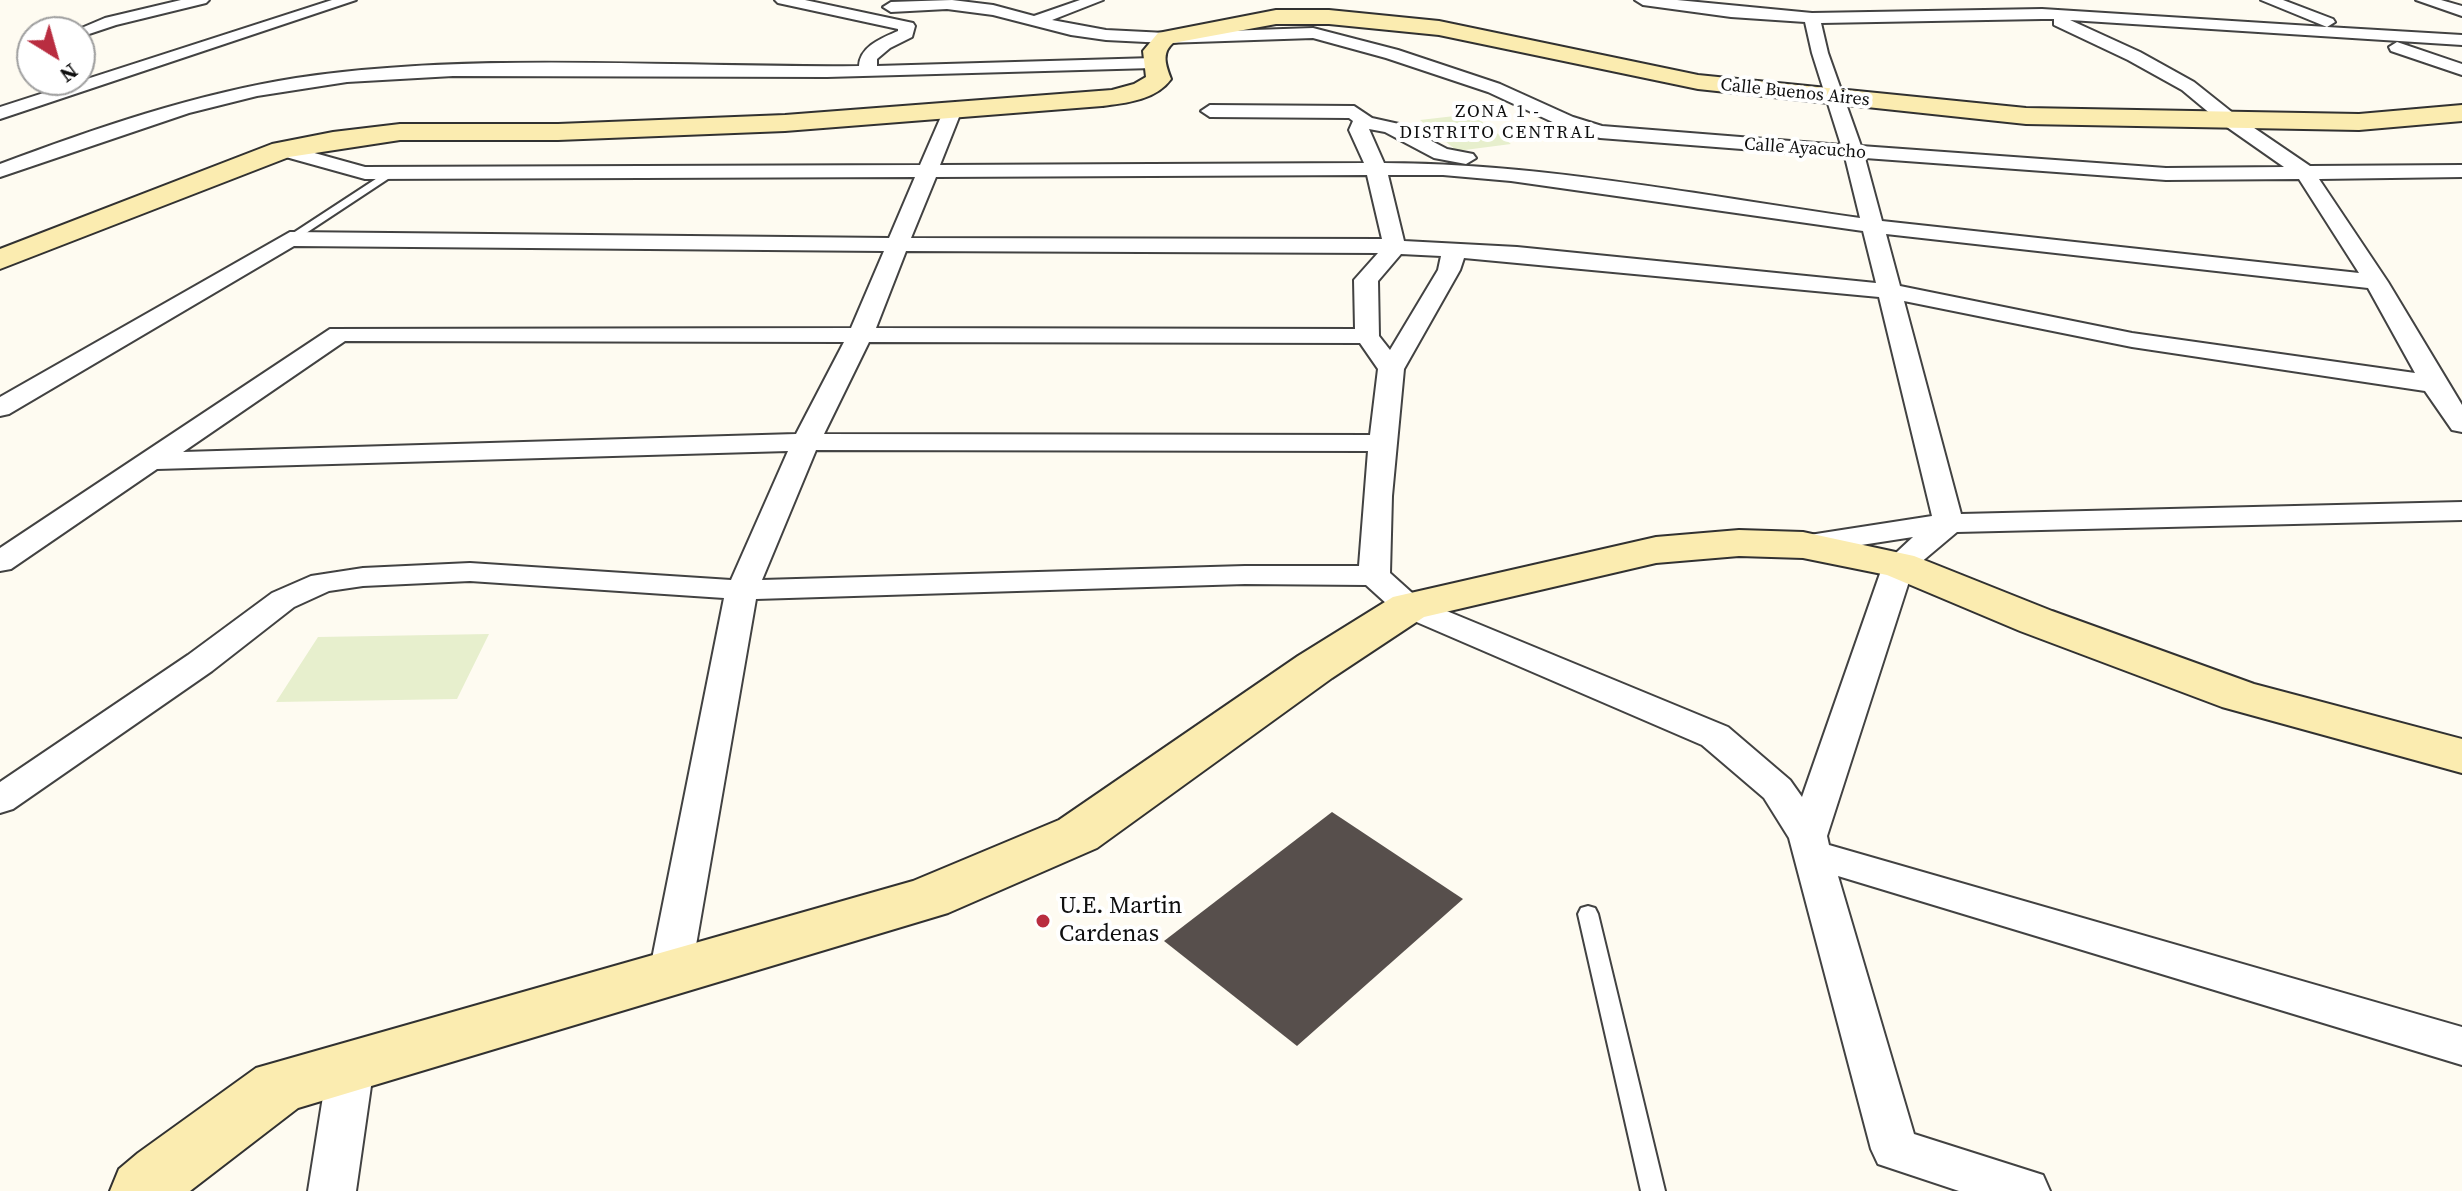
<!DOCTYPE html>
<style>
body{margin:0}
#map{position:relative;width:2462px;height:1191px;overflow:hidden;background:#fefbf1;font-family:"Source Serif 4",serif}
canvas{display:block}
.north{position:absolute;left:16px;top:16px;width:80px;height:80px;box-sizing:border-box;background:#fff;border:2px solid #9f9f9f;border-radius:50%;rotate:143deg;font-size:22px;font-weight:700;line-height:32px;text-align:center;color:#0f0f0f}
.north::after{content:'';display:block;margin:auto;width:28px;height:36px;background:#b92d40;clip-path:polygon(50% 0,100% 100%,50% 72%,0 100%)}
</style>
<div id="map">
<canvas width="2462" height="1191"></canvas>
<div class="north">N</div>
</div>
<script>
const ctx = document.querySelector('canvas').getContext('2d');
ctx.lineJoin = 'round';
function fill(path, color) { ctx.fillStyle = color; ctx.fill(path, 'evenodd'); }
function strokePath(path, color, width, dash) { ctx.strokeStyle = color; ctx.lineWidth = width; ctx.lineCap = dash ? 'butt' : 'round'; ctx.setLineDash(dash || []); ctx.stroke(path); }
function write(font, color, halo, rows, align = 'center') {
  ctx.font = font + ' "Source Serif 4",serif'; ctx.lineWidth = 8; ctx.setLineDash([]); ctx.textBaseline = 'middle'; ctx.strokeStyle = halo; ctx.fillStyle = color; for (const [text, x, y, turn = 0] of rows) {
    ctx.save(); ctx.translate(x, y); ctx.rotate((+turn || 0) * Math.PI / 180); ctx.textAlign = isNaN(turn) ? turn : align; if (halo) ctx.strokeText(text, 0, 0); ctx.fillText(text, 0, 0); ctx.restore();
  }
}
fill(new Path2D(`
 M1472,114L1511,144L1457,151L1420,120Z
 M489,634L457,699L276,702L318,637Z`), '#e7efcd');
fill(new Path2D(`
 M1332,812L1463,899L1297,1046L1164,941Z`), '#574f4c');
const lane = new Path2D(`
 M388,171L397,173L294,241L284,239Z
 M1588,906L1595,908L1598,914L1665,1191H1641L1578,914L1581,908Z`);
const street = new Path2D(`
 M181,0H209L206,3L116,25L80,37V32H72L105,18Z
 M332,0H356L0,119V107Z
 M775,0H805L913,23L915,26L912,37L890,48L877,59V66L1153,58L1162,63L1153,68L827,77L453,76L347,82L257,96L189,113L0,177V164C96,128 195,94 296,78C478,51 675,68 859,66C860,46 882,38 898,31V29L778,3Z
 M952,0L993,5L1034,16L1080,0H1103L1052,20L1106,30L1166,33L1313,28L1398,50L1500,84L1573,117L1602,126L1841,145L1812,53L1805,22L1731,17L1643,5L1635,0H1677L1812,13L2042,9L2327,27L2261,0H2283L2333,19L2335,22L2327,27L2462,35V45L2070,20L2140,52L2194,82L2238,117L2310,166L2462,165V177L2319,179L2388,282L2462,405V432L2452,430L2425,391L2132,347L1904,301L1961,514L2462,502V520L1957,532L1913,569L1827,836L1829,845L2462,1027V1065L1838,876L1914,1134L2043,1175L2050,1191H1959L1878,1164L1871,1149L1789,838L1764,798L1702,745L1398,614L1366,585L1245,584L756,599L691,974L685,986L670,991L655,986L649,974L724,598L470,581L363,586L329,591L294,607L212,671L13,809L0,813V782L188,655L272,593L311,576L363,568L470,563L731,580L788,451L157,469L11,569L0,571V548L330,329L851,328L884,251L294,246L9,414L0,416V397L290,232L889,238L915,177L365,179L275,154L272,150L275,146L282,144L365,167L920,165L943,112L952,106L961,112L940,165L1364,163L1349,130L1353,121L1349,118L1210,117L1201,111L1210,105L1354,106L1372,118L1399,124L1447,149L1473,154L1476,158L1466,164L1434,158L1385,132L1369,129L1384,163C1540,163 1705,196 1860,218L1845,157L1600,138L1559,125L1488,92L1386,58L1313,38L1166,43L1106,40L1071,35L993,15L947,9L891,12L883,7L891,2ZM2042,19H2054V25L2128,60L2182,90L2224,125L2284,167L2166,168L1861,146L1828,53L1821,23ZM1865,158L2166,180L2299,179L2359,273L1882,221ZM1367,175L1382,239L911,238L936,177ZM1388,175H1443L1511,181L1863,231L1876,283L1517,247L1404,241ZM1886,234L2368,288L2415,373L2132,333L1900,286ZM906,251L1378,253L1354,280L1355,329L876,328ZM1401,254L1441,256L1438,270L1390,350L1379,336L1378,281ZM1464,258L1879,297L1932,516L1803,536L1792,539L1788,545L1792,551L1803,554L1913,537L1883,565L1802,797L1790,780L1728,727L1420,600L1390,573L1392,496L1404,369L1460,270ZM345,341L844,342L796,434L183,452ZM869,342L1360,343L1378,369L1370,435L824,434ZM816,450L1368,451L1359,566H1245L762,580Z
 M2416,0H2441L2462,6V16Z
 M2397,42L2462,64V75L2391,51L2389,47Z
 M351,1046L367,1052L374,1065L356,1191H308L328,1065L335,1052Z`);
const secondary = new Path2D(`
 M1276,10H1329L1439,21L1698,75L2026,108L2359,114L2462,105V121L2359,130L2026,124L1698,89L1439,35L1329,24H1276L1173,43C1161,53 1166,66 1171,79C1156,100 1126,103 1102,106L785,131L558,140H400L289,157L0,269V249L272,144L333,132L400,124H558L785,115L1112,90L1134,84L1146,77L1143,51L1158,33Z
 M1739,530L1803,532L1914,556L2052,611L2254,684L2462,739V773L2222,707L2020,631L1887,575L1803,558L1739,556L1656,563L1424,617L1332,678L1097,848L948,913L298,1108L190,1191H110L119,1169L138,1153L256,1068L913,881L1059,820L1298,656L1393,597L1656,537Z`);
strokePath(lane, '#424242', 4);
strokePath(street, '#424242', 4);
strokePath(secondary, '#313131', 4);
fill(lane, '#fff');
fill(street, '#fff');
fill(secondary, '#fbecb0');
for (const [x, y, r, color] of [
 [1043,921,8,"#b92d40"]
]) { const dot = new Path2D(); dot.arc(x, y, r, 0, 2 * Math.PI); ctx.fillStyle = color; ctx.fill(dot); strokePath(dot, '#fff', 3); }
write('18px', '#0f0f0f', '#fff', [
 ["Calle Buenos Aires",1795,93,6],
 ["Calle Ayacucho",1805,149,4]
]);
ctx.letterSpacing = '2px';
write('18px', '#0f0f0f', '#fff', [
 ["ZONA 1 -",1498,112],
 ["DISTRITO CENTRAL",1498,133]
]);
ctx.letterSpacing = '0px';
write('24px', '#0f0f0f', '#fff', [
 ["U.E. Martin",1059,907],
 ["Cardenas",1059,935]
], 'left');
</script>
